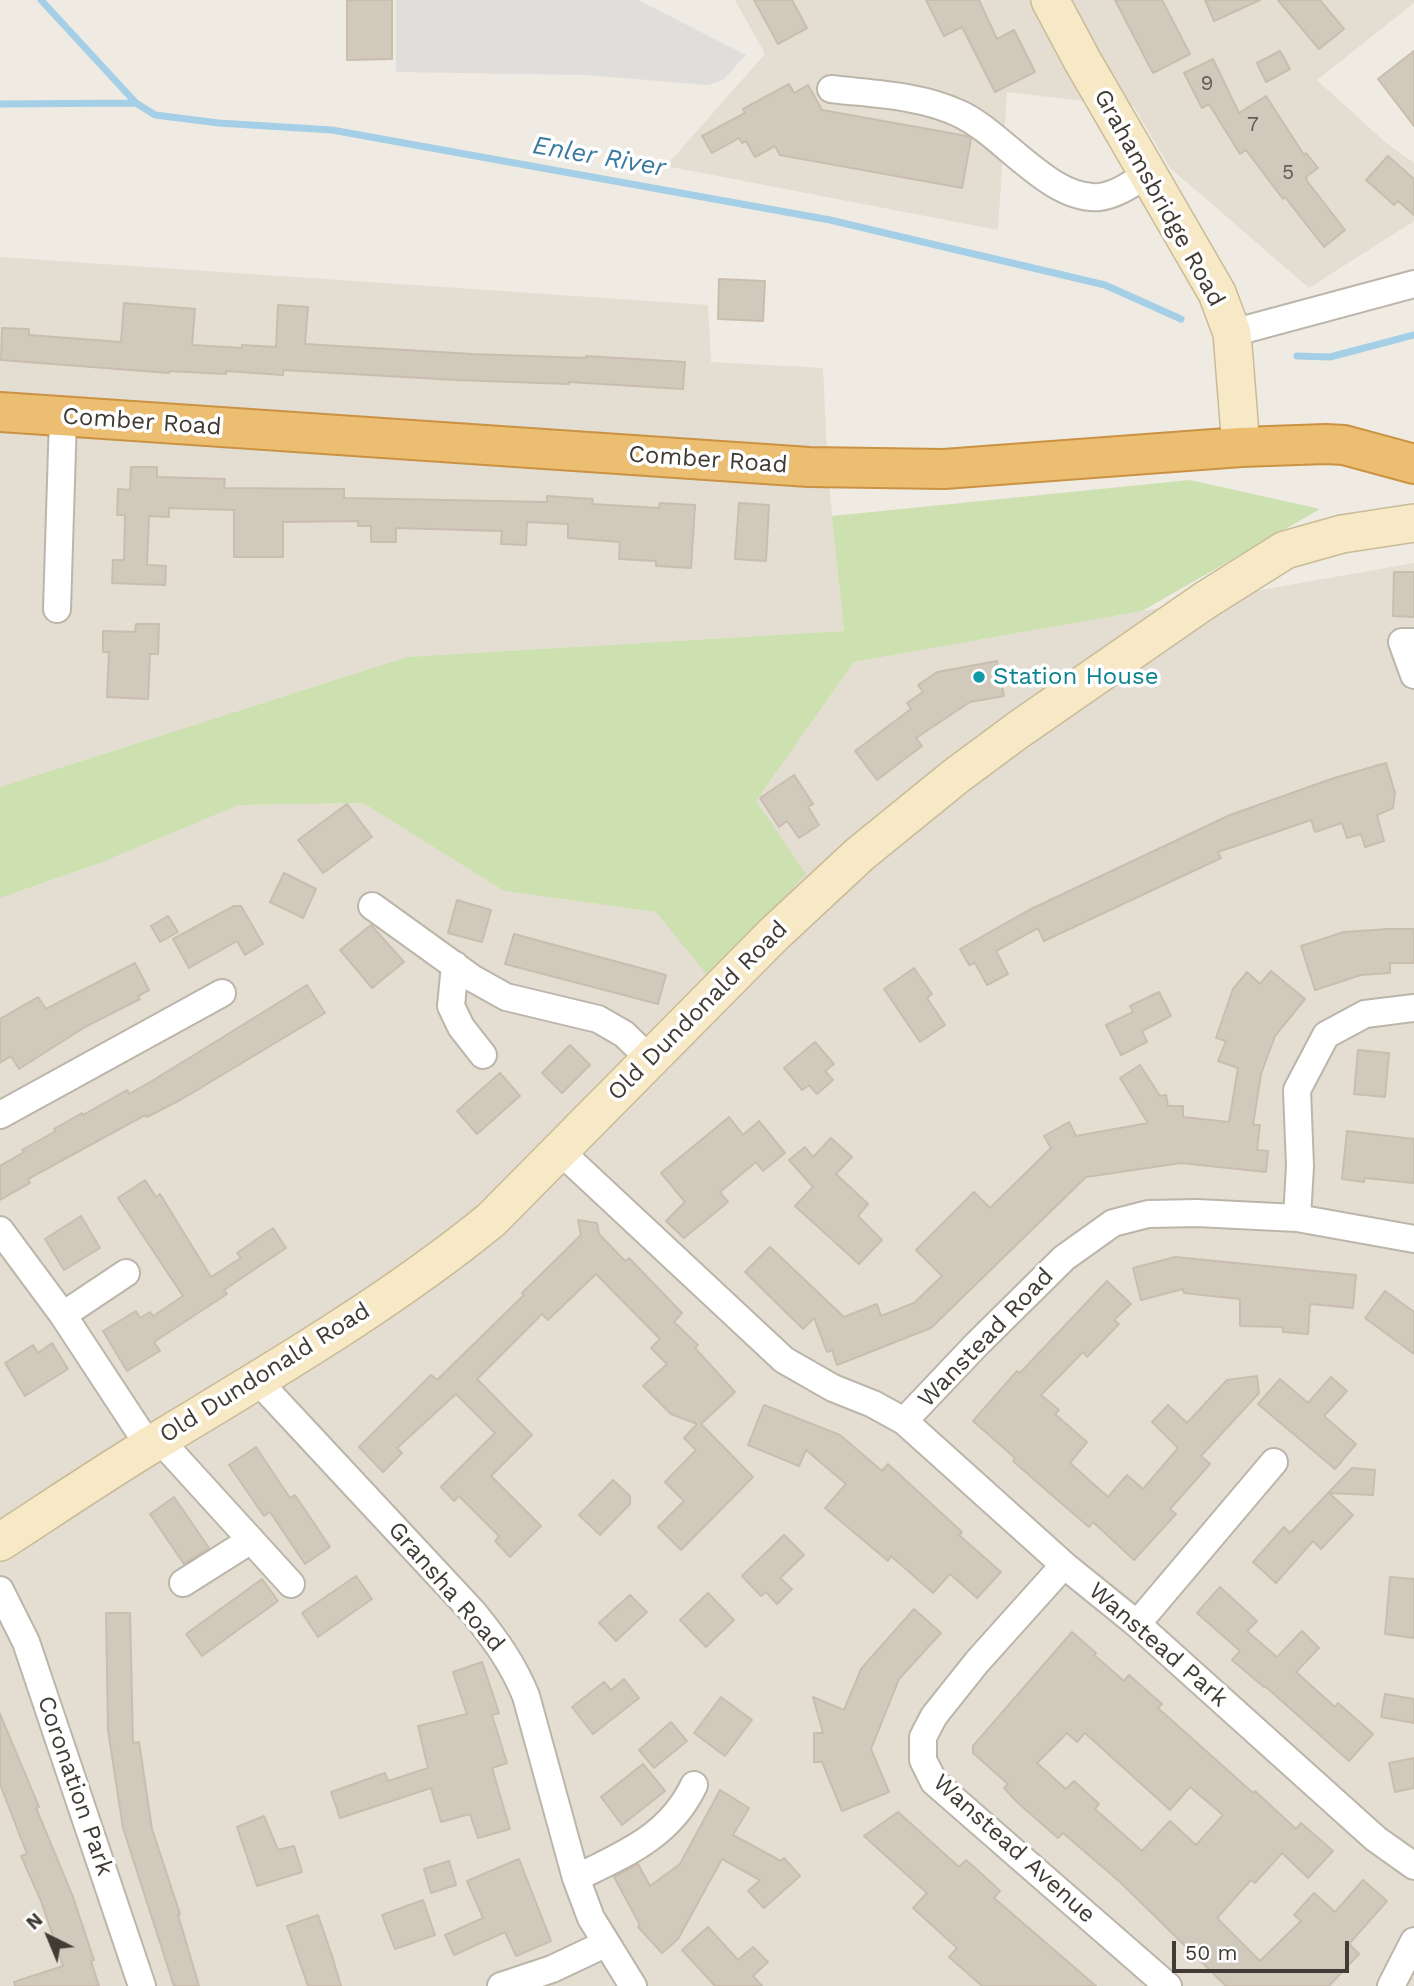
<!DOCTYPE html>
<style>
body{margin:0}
#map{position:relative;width:1414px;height:1986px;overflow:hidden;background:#efebe3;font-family:"Work Sans",sans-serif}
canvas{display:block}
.north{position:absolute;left:14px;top:1902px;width:70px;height:70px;-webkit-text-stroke:5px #fff;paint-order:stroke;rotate:317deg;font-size:19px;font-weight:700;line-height:28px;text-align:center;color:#403b34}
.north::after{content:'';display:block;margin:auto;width:24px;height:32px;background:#403b34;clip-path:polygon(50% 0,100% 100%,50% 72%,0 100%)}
.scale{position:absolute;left:1172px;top:1941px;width:177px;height:32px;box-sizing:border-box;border:4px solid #403b34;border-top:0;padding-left:9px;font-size:21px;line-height:24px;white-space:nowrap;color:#403b34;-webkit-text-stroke:5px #fff;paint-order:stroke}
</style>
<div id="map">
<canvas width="1414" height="1986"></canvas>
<div class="north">N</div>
<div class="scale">50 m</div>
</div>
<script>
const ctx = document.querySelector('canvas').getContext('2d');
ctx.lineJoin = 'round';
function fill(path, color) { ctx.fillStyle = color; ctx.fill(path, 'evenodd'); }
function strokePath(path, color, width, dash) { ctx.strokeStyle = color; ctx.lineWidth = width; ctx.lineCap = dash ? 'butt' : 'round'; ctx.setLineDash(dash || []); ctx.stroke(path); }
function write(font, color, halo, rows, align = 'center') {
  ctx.font = font + ' "Work Sans",sans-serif'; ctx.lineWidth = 7; ctx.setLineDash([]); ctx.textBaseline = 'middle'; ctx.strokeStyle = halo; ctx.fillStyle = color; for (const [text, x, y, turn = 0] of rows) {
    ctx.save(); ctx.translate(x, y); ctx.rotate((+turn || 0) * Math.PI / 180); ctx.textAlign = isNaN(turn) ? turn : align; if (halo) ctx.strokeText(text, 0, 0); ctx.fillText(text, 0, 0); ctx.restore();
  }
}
fill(new Path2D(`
 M735,0H1414V3L1317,80L1385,142L1414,163V221L1309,288L1170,168L1134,107L1007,92L998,230L666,166L765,54Z
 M0,257L708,305L711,362L823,368L828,475L844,631L407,657L0,787Z
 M1414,563V1986H0V898L100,863L239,805L363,803L504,891L656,912L756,801L854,662Z`), '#e3ddd2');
fill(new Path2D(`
 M1190,480L1320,509L1142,611L854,662L756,801L806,874L709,977L656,912L504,891L363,803L239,805L100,863L0,898V787L407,657L844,631L832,516Z`), '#cce0b0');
fill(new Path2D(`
 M396,0H638L746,55L723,80L708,85L587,75L396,72Z`), '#e0dedb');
strokePath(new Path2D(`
 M41,0L136,103
 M0,104L136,103L155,115L219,123L332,130L830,220L1105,285L1181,319
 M1297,356L1330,357L1414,335`), '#a5cfe6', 7);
const building = new Path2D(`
 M347,0H392V59L347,60Z
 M754,0H792L807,28L778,44Z
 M926,0H979L997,39L1014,30L1035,72L995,92L962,27L944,36Z
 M1115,0H1162L1190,54L1153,73Z
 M1205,0H1260L1214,21Z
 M1278,0H1320L1344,29L1319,49Z
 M1280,51L1290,69L1266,82L1257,63Z
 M1414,51V126L1378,79Z
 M1213,59L1239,113L1266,96L1304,155L1306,153L1318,168L1306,177L1307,181L1345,230L1324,247L1285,197L1283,199L1246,150L1240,154L1209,104L1202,108L1184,73Z
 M789,84L794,93L808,85L822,110L967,136L971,139L962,188L780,155L775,146L755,157L746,141L742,143L739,138L712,153L702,136L745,113L743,109Z
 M1388,156L1414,179V215L1398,201L1394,205L1366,180Z
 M719,279L765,281L763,321L718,319Z
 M124,303L195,309L192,345L242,348V345L276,347L278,305L308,307L305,344L472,354L586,358V356L685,362L683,389L569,382V384L456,380L283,370V375L226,371V374L169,371V373L1,360L2,328L29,329V335L121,342Z
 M131,467H157V477L225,479L224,488L344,489V498L547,502V496L593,499L592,504L659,508L660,503L695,505L691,568L656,566V561L619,559L620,542L568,538V524L527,522L526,545L501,544L502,531L396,528V542H371V526H358V521L283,522V557H234V510L169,508V517L149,516L147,565L166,566L165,585L112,583L113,560H124L125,515H117L118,489L130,490Z
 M739,503L769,505L766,561L735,559Z
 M1394,572H1414V617L1393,616Z
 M136,624H159L158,654H150L148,699L107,697L109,652H103V631L135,632Z
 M997,661L1004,696L970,702L916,738L922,746L877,780L855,751L911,709L907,703L923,692L918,685L937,672Z
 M1386,763L1395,793L1393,808L1377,815L1384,841L1365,847L1361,834L1347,838L1342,823L1315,832L1311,820L1218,852L1221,858L1044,941L1038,928L996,951L1008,974L987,985L975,963L969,965L960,949L1029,910L1230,815L1334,778Z
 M794,775L813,804L808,807L819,825L799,838L787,821L779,827L760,798Z
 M347,804L372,837L323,873L298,840Z
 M284,873L316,889L303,918L270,902Z
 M457,900L491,910L482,942L448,933Z
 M234,906H241L263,944L245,955L237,941L189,968L173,939Z
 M168,916L178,932L160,942L151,926Z
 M371,925L404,962L372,988L340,950Z
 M1388,929H1414V963H1390V973L1361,975L1315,990L1301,946L1344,932Z
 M514,934L666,975L658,1004L505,964Z
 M135,963L149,990L138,996L140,999L85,1027L19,1069L11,1056L0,1063V1019L38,997L46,1009Z
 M914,968L932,994L927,998L945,1025L920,1042L884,989Z
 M1271,971L1305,999L1275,1036L1261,1074L1253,1125H1260L1257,1150L1268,1151L1266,1172L1181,1163L1086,1177L931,1328L837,1365L832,1350L827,1352L814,1318L803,1329L745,1272L770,1247L844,1317L877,1304L881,1316L914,1303L942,1276L916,1250L974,1192L990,1208L1051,1148L1044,1136L1069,1122L1076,1136L1148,1123L1120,1078L1140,1065L1160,1096L1166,1095L1168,1106H1183V1117L1229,1122L1238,1068L1218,1061L1226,1041L1216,1038L1233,989L1247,972L1260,984Z
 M307,985L325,1013L182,1099L147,1117L145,1115L28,1179L30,1183L0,1200V1166L24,1152L22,1150L56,1131L54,1129L82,1113L83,1115L127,1090L129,1094L152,1081Z
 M1159,992L1171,1016L1142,1031L1147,1042L1121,1055L1106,1025L1133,1012L1130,1006Z
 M815,1042L834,1064L825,1071L833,1080L817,1094L809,1085L802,1090L784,1068Z
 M570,1045L590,1065L562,1093L542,1073Z
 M1358,1050L1389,1053L1385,1097L1354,1094Z
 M500,1073L520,1096L477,1134L457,1111Z
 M729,1117L743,1135L759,1121L785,1153L763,1171L756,1162L720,1192L728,1202L684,1238L666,1221L685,1202L661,1173Z
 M1347,1131L1414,1139V1183L1365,1178L1364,1182L1342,1179Z
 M831,1138L852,1157L836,1174L868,1204L858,1216L882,1240L859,1264L795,1206L813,1187L789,1160L805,1147L813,1157Z
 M145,1180L156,1197L160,1194L211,1277L241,1258L237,1253L273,1228L286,1248L224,1290L227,1294L154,1342L160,1351L127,1371L103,1331L136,1311L140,1318L150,1312L153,1316L183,1296L118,1198Z
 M81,1216L100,1248L64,1270L45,1239Z
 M578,1220L597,1223L599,1234L625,1261L629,1258L682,1313L674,1322L698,1345L695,1348L735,1392L701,1424L753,1477L681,1550L658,1527L684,1501L665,1482L696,1450L684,1438L697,1424L671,1414L643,1386L667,1364L651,1348L660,1339L596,1274L548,1320L542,1314L477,1379L532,1435L491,1476L541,1526L510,1557L495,1541L499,1536L459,1496L454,1501L441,1487L495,1433L456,1394L397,1448L402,1453L383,1472L359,1447L431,1375L437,1380L524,1295L522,1293L581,1235Z
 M1175,1257L1356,1275L1353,1308L1310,1304L1308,1334L1283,1332V1327L1240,1326V1299L1184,1293L1183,1289L1141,1300L1133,1268Z
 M1107,1281L1131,1304L1114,1320L1119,1324L1087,1357L1083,1352L1041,1395L1059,1410L1055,1414L1087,1442L1070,1463L1108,1497L1127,1475L1143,1489L1178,1448L1152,1422L1168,1405L1187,1423L1227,1380L1257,1376L1259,1393L1201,1456L1210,1464L1170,1509L1176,1514L1134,1560L1093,1522L1089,1527L1046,1490L1013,1461L1015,1458L973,1421L1017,1371L1020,1373Z
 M1385,1291L1414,1312V1354L1365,1318Z
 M52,1343L68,1369L25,1396L5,1363L33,1345L38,1353Z
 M1331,1377L1347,1391L1324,1416L1356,1444L1335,1469L1258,1404L1280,1379L1308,1403Z
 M764,1405L840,1435L882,1471L888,1464L962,1532L959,1535L1001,1572L977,1598L950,1574L933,1593L891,1556L888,1561L825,1508L846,1484L806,1450L799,1466L748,1445Z
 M256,1447L290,1498L295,1495L330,1547L305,1564L270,1512L264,1516L229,1465Z
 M1352,1468L1375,1470L1373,1495L1329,1493L1353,1515L1321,1549L1313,1541L1276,1583L1253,1562L1284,1527L1290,1533Z
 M613,1480L630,1496V1504L600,1535L579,1515Z
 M174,1497L209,1548L184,1564L150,1514Z
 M784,1535L804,1555L780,1578L792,1589L777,1604L766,1592L761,1596L742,1576Z
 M356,1576L372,1599L318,1637L302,1613Z
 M1390,1577L1414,1579V1638L1385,1634Z
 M262,1579L278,1601L202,1656L186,1634Z
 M1220,1587L1257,1621L1247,1631L1277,1657L1302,1631L1319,1648L1296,1672L1335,1707L1338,1703L1373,1734L1349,1761L1265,1686L1264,1687L1232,1660L1240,1651L1197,1613Z
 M708,1593L734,1620L706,1647L680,1620Z
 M630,1595L647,1612L616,1641L599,1623Z
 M914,1609L941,1633L899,1679L871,1749L889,1792L842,1811L822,1762H814V1733H823L813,1697L844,1710L861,1669Z
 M106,1613H130L133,1743L139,1742L152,1829L180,1914L178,1915L199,1986H174L123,1828L108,1730Z
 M1072,1632L1096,1653L1094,1655L1124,1681L1129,1675L1162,1704L1158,1708L1253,1793L1255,1791L1296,1829L1301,1823L1333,1851L1308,1878L1282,1853L1255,1883L1251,1880L1217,1918L1260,1961L1301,1921L1294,1915L1314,1893L1335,1912L1363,1880L1387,1901L1349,1944L1359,1954L1329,1986H1226L1120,1882L1063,1833L1058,1838L1018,1803L1004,1788L1008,1784L973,1753V1746ZM1067,1733L1077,1742L1085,1733L1170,1810L1190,1787L1223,1815L1196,1845L1170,1821L1142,1851L1095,1809L1099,1804L1074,1781L1066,1789L1037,1763Z
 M482,1662L499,1713L492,1715L507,1763L492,1768L510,1829L478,1838L470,1814L441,1822L431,1788L340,1818L331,1792L385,1773L388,1781L428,1768L418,1726L467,1714L453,1672Z
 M624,1679L639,1698L593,1734L572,1707L604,1682L611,1690Z
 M1385,1694L1414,1699V1723L1381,1717Z
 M721,1697L752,1720L725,1756L694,1733Z
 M0,1714L39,1807L36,1808L73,1897L94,1960L91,1961L99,1986H15L14,1982L63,1966L41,1901L21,1856L27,1854L0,1784Z
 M671,1722L687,1741L654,1768L639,1750Z
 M1414,1758V1788L1395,1792L1389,1763Z
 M643,1764L665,1791L622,1825L601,1797Z
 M720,1790L749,1808L733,1835L781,1861L784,1858L800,1876L764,1908L748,1891L760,1880L722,1859L678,1939L662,1953L638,1927L640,1925L614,1877L638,1864L650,1886L680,1864Z
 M898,1812L959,1867L966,1860L983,1875L1000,1891L994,1898L1096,1986H982L949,1957L957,1948L913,1908L927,1893L864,1836Z
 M264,1816L278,1850L294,1846L302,1872L257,1886L237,1827Z
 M519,1859L551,1941L516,1956L505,1932L454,1955L445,1935L483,1918L467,1881Z
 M449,1861L456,1885L431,1893L424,1869Z
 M423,1900L435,1935L395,1949L382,1915Z
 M318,1915L332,1956L341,1986H308L287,1926Z
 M708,1927L738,1960L753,1947L768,1962L753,1976L762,1986H715L682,1950Z`);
fill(building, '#d2c9bd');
strokePath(building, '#c9beae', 2);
const street = new Path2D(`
 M831,89C873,94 919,95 958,113C1002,132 1049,201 1099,197C1117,195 1133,183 1147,174
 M1232,333L1414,284
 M57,609L63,417
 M1414,642H1402L1414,675
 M372,906L472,978L506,997L598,1019L624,1034L651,1060
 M455,965L451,1006L461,1027L483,1055
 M0,1115L222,993
 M559,1150L784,1360L833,1388L873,1404L904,1421L1064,1565L1137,1624L1376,1839L1414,1866
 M1297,1218L1300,1166L1297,1090L1326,1035L1365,1014L1414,1008
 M0,1230L63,1315L149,1446
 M63,1315L126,1273
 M257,1380L473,1612C495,1639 513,1664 526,1696L576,1878L591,1918L633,1986
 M904,1421L976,1345L1064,1258L1113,1223L1148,1214L1197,1213L1297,1218L1414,1239
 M159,1439L291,1584
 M1064,1565L977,1662L934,1716L923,1737V1760L934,1782L1168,1986
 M183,1583L251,1540
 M0,1590L26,1642L142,1986
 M1137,1624L1274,1462
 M576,1878C625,1854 670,1836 694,1785
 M501,1986L552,1969L605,1944
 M1391,1986L1414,1941`);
const secondary = new Path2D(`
 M1050,0L1082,60L1217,293L1232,333L1241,447
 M0,1542C54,1507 107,1471 162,1438C274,1370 389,1303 491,1220L773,935L860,854L956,776L1018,730L1204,601L1285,550L1342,534L1414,523`);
const highway = new Path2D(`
 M0,412L809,467L944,469L1241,447L1326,444L1344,445L1414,464`);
strokePath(street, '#bcb5aa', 30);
strokePath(secondary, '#cabb98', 40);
strokePath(highway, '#ca9243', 42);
strokePath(street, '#fff', 26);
strokePath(secondary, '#f7e9c5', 37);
strokePath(highway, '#ecbe71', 38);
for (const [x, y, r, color] of [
 [979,677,7,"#0f9aa8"]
]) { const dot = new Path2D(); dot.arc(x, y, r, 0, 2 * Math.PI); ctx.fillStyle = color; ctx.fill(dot); strokePath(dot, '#fff', 2.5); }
write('21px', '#645e56', null, [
 ["9",1207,84],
 ["7",1253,125],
 ["5",1288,173]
]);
write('24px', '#403b34', '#fff', [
 ["Grahamsbridge Road",1159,198,61],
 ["Comber Road",142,422,4],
 ["Comber Road",708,460,4],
 ["Old Dundonald Road",698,1011,-45],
 ["Wanstead Road",986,1338,-46],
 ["Old Dundonald Road",265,1373,-32],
 ["Gransha Road",446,1587,49],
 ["Wanstead Park",1158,1645,41],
 ["Coronation Park",75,1786,71],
 ["Wanstead Avenue",1014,1849,42]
]);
write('24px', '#0d838f', '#fff', [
 ["Station House",993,677]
], 'left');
write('italic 26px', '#3b799f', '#fff', [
 ["Enler River",599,157,10]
]);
</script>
